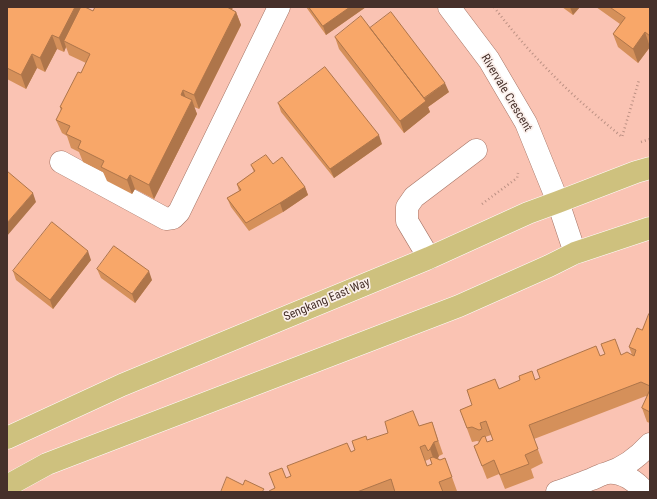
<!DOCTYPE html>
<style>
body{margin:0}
#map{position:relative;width:657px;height:499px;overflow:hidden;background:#fac3b3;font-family:"Roboto Condensed",sans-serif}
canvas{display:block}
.frame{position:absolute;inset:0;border:8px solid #46302a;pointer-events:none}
</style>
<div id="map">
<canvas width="657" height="499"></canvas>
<div class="frame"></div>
</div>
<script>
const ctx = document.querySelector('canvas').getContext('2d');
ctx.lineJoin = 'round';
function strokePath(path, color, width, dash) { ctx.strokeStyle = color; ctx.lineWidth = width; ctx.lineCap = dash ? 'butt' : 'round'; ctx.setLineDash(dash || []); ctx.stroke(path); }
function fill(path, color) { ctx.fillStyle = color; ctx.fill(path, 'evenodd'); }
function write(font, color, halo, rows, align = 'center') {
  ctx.font = font + ' "Roboto Condensed",sans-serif'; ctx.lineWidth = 3.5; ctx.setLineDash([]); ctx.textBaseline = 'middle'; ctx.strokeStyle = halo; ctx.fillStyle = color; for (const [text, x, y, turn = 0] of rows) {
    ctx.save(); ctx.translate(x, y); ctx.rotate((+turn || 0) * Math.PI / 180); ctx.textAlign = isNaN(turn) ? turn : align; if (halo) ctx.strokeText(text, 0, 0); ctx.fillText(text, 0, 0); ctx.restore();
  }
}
const minor = new Path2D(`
 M449,7L489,60L526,123L558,202L575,253
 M61,162L166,219L173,218L179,212L279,7
 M429,258L407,221V207L414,197L476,150
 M607,473C624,468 638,457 650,444
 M557,492C569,488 581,483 592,479C597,477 602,474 607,473C622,471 637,482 645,492`);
const major = new Path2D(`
 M7,438L122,385L429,258L528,213L558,202L636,172L650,168
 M7,486L47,464L459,306L549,266L575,253L650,228`);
strokePath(minor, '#a57465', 23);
strokePath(major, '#fff', 23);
strokePath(new Path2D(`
 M494,7C512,31 532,54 553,75C574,97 598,117 622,137L639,80
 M641,142L650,139
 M482,204L517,178L518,173`), '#bb9083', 2.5, [1, 3]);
strokePath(minor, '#fff', 22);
strokePath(major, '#cec17e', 22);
fill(new Path2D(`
 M7,7H81V8L93,11L95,7H233L232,10L236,12L241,25L199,109L194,107L197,114L154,199L135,189L132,194L107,181L103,172L83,162L79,152L71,148L67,136L62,133L56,120L61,111L60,107L81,73L86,63L69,55L66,47L64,52L57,49L45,72L37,68L26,89L7,79Z
 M306,7H366L326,35Z
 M562,7H580L573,15Z
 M596,7H650V47L638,63L618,47L613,34L620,24Z
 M335,37L449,92L428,107L430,112L404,133L339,49Z
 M278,103L382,144L334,178L281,112Z
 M273,164L305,187L308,195L283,212L249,231L231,207L227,198L239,191L237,184L254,172L251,165Z
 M91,260L53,309L16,280L13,271Z
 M97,269L152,280L135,303L101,278Z
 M650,315V423L647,422L642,408L647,396H646L534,439L543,463L531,469L534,478L505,489L499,474L487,479L474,446L478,444L480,442L477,441L472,442L460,410L472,405L499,389L535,380L605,354L601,344L621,355H632L629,347L642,330ZM491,435L493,440L487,442L485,437Z
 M432,422L443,454L439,456L438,458L440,460L445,458L457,491L455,492H269L275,488L269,473L286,478L291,476L287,466L351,452L355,450L367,440L419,426ZM430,459L432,464L427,466L425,461Z`), '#d5905a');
fill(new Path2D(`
 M75,7H81L83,14L64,41L66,47L64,52L59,38Z
 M223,7H233L227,19Z
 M350,7H366L326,35L323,26Z
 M570,7H580L573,15Z
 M236,12L241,25L199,109L194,95Z
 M645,32L650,47L638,63L633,49Z
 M52,35L57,49L45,72L40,58Z
 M32,54L37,68L26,89L21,75Z
 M445,83L449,92L428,107L430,112L404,133L400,121L424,99Z
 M183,90L188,104L181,95Z
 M192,100L197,114L154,199L149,185Z
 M379,135L382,144L334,178L330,169Z
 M130,175L135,189L132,194L127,180Z
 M305,187L308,195L283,212L280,203Z
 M33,193L36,202L7,236V223Z
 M88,251L91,260L53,309L50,300Z
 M149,271L152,280L135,303L132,294Z
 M434,442L439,456L435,463L430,449Z`), '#ae754a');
const building = new Path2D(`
 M7,7H75L59,38L52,35L40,58L32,54L21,75L7,68Z
 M81,7H85L93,11L95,7H227L236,12L194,95L183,90L181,95L192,100L149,185L130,175L127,180L101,167L104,161L78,148L81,141L66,134L70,126L56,120L62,108L60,107L78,72L81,73L90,54L64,41Z
 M309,7H350L323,26Z
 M610,7H650V36L645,32L633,49L613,34L625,18Z
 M391,12L445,83L424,98L370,28Z
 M361,16L426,101L400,121L335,37Z
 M325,67L379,135L330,169L278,103Z
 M266,155L273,164L282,157L305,187L280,203L246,223L227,198L241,190L237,184L255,171L251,165Z
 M7,171L33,193L7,223Z
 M52,222L88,251L50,300L13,271Z
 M114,246L149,271L132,294L97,269Z
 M649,314L650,315V386L641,382L529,425L538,449L525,455L529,464L500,475L494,460L482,466L474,446L478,444L482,437L485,436L487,442L493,440L486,421L480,423L482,429L479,430L472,427L467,428L460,410L472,405L467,390L495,379L499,389L520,380L519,376L532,371L535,380L540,378L537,370L596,346L600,356L605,354L601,344L615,339L621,355L627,352L634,356L636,350L629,347L637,328L642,330Z
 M650,390V412L642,408Z
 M413,411L419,426L432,422L438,441L434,442L430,449L428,451L425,445L420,447L427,466L432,464L430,458L433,457L440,460L445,458L452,477L439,482L443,492H395L391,479L357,492H269V491L275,488L269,473L282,468L286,478L291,476L287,466L347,443L351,452L355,450L352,441L366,436L367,440L388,433L385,422Z
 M227,477L243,485L245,480L264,489L262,492H221Z`);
fill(building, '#f8a769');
strokePath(building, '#ae754a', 1);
write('12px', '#46302a', '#fbf0ec', [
 ["Rivervale Crescent",506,93,59],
 ["Sengkang East Way",327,300,-23]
]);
</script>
